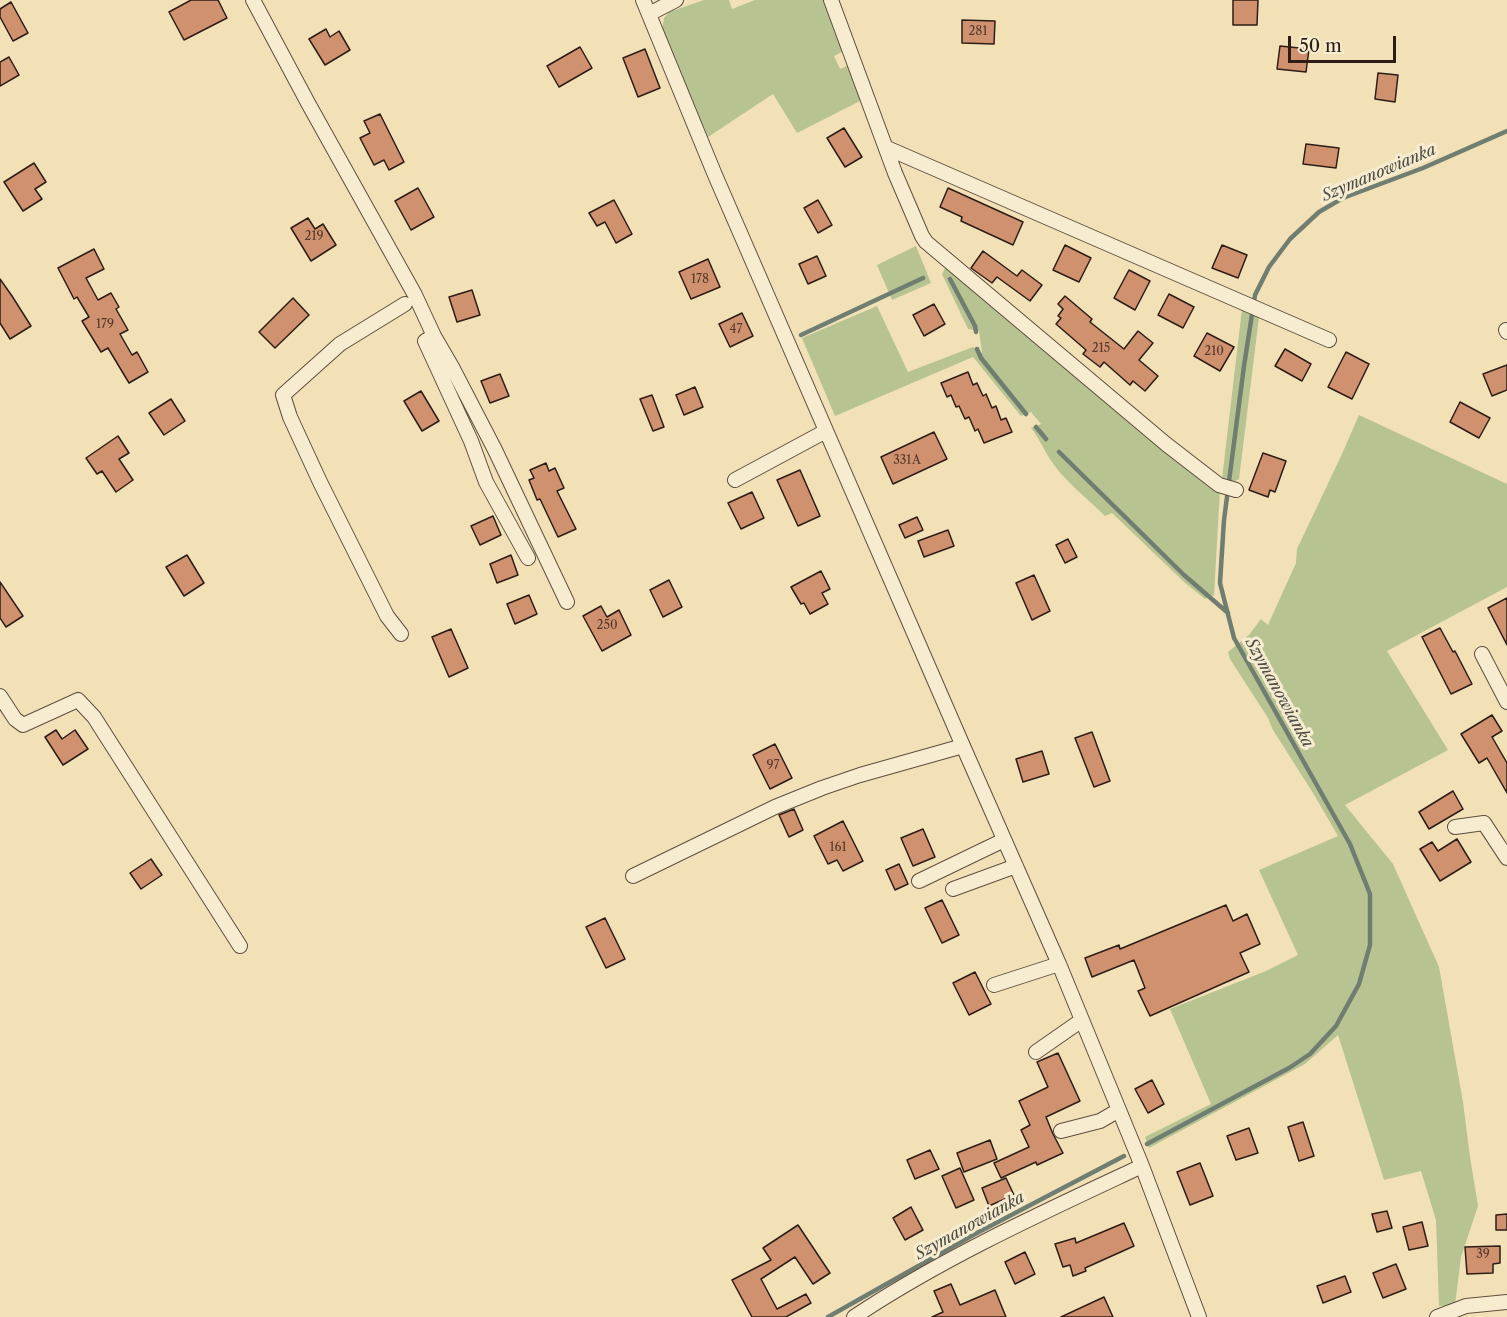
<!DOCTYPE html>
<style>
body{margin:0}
#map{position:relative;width:1507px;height:1317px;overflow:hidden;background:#f2e1b7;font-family:"Libre Caslon Text",serif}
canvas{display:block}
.scale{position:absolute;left:1288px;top:36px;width:108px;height:27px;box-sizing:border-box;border:3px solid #2c1d16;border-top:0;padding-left:8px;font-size:18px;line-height:21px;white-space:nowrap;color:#2c1d16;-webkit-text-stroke:4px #f7ecd0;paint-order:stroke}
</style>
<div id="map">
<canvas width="1507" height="1317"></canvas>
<div class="scale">50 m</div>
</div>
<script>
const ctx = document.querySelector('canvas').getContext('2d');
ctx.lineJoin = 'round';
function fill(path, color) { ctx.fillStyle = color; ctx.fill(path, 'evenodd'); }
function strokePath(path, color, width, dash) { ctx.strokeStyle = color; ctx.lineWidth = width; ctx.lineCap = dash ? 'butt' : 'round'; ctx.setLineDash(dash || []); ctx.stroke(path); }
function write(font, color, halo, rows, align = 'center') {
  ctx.font = font + ' "Libre Caslon Text",serif'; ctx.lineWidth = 6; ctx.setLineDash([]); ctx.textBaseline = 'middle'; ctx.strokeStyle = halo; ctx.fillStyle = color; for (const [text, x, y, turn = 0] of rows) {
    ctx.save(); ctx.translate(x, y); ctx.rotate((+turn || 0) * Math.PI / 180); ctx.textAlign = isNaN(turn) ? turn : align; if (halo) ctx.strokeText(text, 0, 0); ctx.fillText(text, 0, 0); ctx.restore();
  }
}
fill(new Path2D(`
 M704,0H729L732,9L755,0H825L844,51L834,56L840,69L849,65L862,100L797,133L773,94L708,137L662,31L664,18L669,12Z
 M916,246L931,283L892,300L877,265Z
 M946,266H948L1198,477L1220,490L1214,595L1205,599L1184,582L1112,513L1105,516C1089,500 1067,483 1054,465C1045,453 1040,439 1031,428L1041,424L1031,412L1021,416L973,357L835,416L802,338L877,306L908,372L973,347L982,353L979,331L968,329L942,274Z
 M1242,309L1259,317L1239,479L1234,482L1222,479Z
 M1359,415L1507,484V587L1387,651L1448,750L1345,805L1393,864L1439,967L1463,1102L1470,1157L1478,1206L1461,1257L1455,1305L1439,1306L1436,1220L1421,1171L1384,1180L1338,1035L1305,1064L1149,1148L1145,1137L1211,1104L1170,1009L1266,971L1298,955L1259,870L1338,836L1313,793L1273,730L1268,718L1230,659L1228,652L1249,635L1261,619L1268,625L1296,563L1297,549L1342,454Z`), '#b7c391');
strokePath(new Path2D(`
 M950,279L975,326L976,332
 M801,335L923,278
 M977,349L981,358L1026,414
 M1036,427L1046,439
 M1059,452L1184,575L1228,613
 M1147,1144L1289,1068L1310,1054L1336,1026L1359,984L1370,945V894L1350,844L1234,638L1220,583L1224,520L1244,366L1255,295L1269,267L1290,239L1319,212L1343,198L1423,168L1507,131
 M828,1317L975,1234L1124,1156`), '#6f7e71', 4.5);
const building = new Path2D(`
 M191,0H218L227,18L184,40L169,12Z
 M1233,0H1258L1257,25H1233Z
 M11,2L28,33L13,41L0,17V9Z
 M962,20L995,21L994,44L962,43Z
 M326,29L330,37L339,31L350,50L325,65L309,39Z
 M1280,46L1309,49L1306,72L1277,69Z
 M580,47L592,68L559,87L547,66Z
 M645,49L660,88L638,97L623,58Z
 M9,57L19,75L0,86V62Z
 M1378,73L1398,75L1395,102L1375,99Z
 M380,114L404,162L389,170L384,160L374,165L360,138L370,133L364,121Z
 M844,128L862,157L845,167L827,138Z
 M1306,144L1339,148L1336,168L1303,164Z
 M34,163L46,182L35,189L42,199L23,211L4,182Z
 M418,188L434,217L411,230L395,201Z
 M948,188L1023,222L1013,245L961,221L962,217L940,207Z
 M614,200L632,234L616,243L605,222L597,226L589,213Z
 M818,200L832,225L818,233L804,208Z
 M308,218L315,229L323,224L336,245L311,261L291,228Z
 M1065,245L1091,258L1079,282L1053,270Z
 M1222,245L1247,255L1238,278L1212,268Z
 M94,249L104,269L86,278L98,300L111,293L119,307L116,309L128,330L120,334L132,355L137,352L148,372L129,383L108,348L101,352L82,321L89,317L77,297L74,299L58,268Z
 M983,251L1017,276L1022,270L1042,285L1030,301L997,277L992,283L971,268Z
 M817,256L826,276L808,284L799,264Z
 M708,259L720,287L691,299L679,272Z
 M1129,270L1150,281L1135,310L1114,298Z
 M0,279L12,296L31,326L10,339L0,323Z
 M472,290L480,315L457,322L449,297Z
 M1169,294L1194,307L1183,328L1158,315Z
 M1065,296L1092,319L1090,322L1124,349L1138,331L1153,343L1139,360L1158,376L1145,391L1133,381L1130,385L1104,362L1100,367L1083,354L1086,350L1056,324L1061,318L1058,316L1063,309L1058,304Z
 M293,298L309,315L275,348L259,332Z
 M934,304L945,324L924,336L913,315Z
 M742,313L753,336L730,347L719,324Z
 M1207,333L1234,347L1220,371L1194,356Z
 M1285,349L1311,364L1302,381L1275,366Z
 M1346,352L1369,364L1352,399L1328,387Z
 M1507,365V390L1492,396L1483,374Z
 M968,372L973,385L977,383L983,396L986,394L992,408L996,406L1001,420L1006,418L1012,432L984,443L978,429L975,431L969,417L965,419L959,406L956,407L951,395L947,397L941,383Z
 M500,374L509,396L490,403L481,381Z
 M695,387L703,407L684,415L676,395Z
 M421,391L439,421L422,431L404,401Z
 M652,395L664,427L653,431L640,399Z
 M171,399L185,421L164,435L149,413Z
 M1460,402L1490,418L1479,438L1450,422Z
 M934,432L947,459L893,484L881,457Z
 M118,436L129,453L119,459L133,480L116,492L102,471L97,474L86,458Z
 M1263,453L1286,461L1275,492L1270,490L1268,497L1249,490Z
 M546,463L549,471L555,468L564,488L557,491L576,529L558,537L540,499L537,500L529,480L534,478L530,470Z
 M800,470L820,516L798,526L777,480Z
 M752,492L764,518L741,529L728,503Z
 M493,516L501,535L480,545L471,526Z
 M917,517L923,530L905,538L899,525Z
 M948,530L954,546L924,557L918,541Z
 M1068,539L1077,557L1065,563L1056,545Z
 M187,555L204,583L184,596L166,567Z
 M511,555L518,575L497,583L490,564Z
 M821,571L830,589L822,593L828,604L810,614L804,603L801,604L791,587Z
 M1034,575L1050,611L1032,620L1016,583Z
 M669,580L682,607L663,617L650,590Z
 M0,582L23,616L6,627L0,618Z
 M529,595L537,614L515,624L507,604Z
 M1507,598V645L1488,608Z
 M601,606L607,617L619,610L631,635L602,651L583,616Z
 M1440,628L1453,652L1455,651L1472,684L1451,694L1422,637Z
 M451,629L468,668L449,677L432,637Z
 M1492,715L1502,731L1492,737L1507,763V793L1487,758L1479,763L1461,734Z
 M56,730L62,739L75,730L88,749L63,765L45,737Z
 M1092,732L1110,781L1094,787L1075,738Z
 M775,744L792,778L770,789L753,755Z
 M1042,751L1049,774L1023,782L1016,759Z
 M1453,791L1463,809L1429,829L1419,812Z
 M794,809L803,830L789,837L779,815Z
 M843,821L863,861L843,871L837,860L828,864L814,836Z
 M923,829L935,857L913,866L901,838Z
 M1457,839L1471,862L1440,881L1420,849L1432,842L1438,851Z
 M151,859L162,875L141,889L130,873Z
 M899,864L908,884L895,890L886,870Z
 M942,900L959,935L942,943L925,908Z
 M1226,905L1233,921L1247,914L1260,944L1240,953L1249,972L1150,1016L1138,991L1145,988L1134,960L1092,977L1085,958L1119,945L1120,949Z
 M605,918L625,959L606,968L586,927Z
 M975,972L991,1004L969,1015L953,983Z
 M1058,1053L1080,1101L1046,1117L1053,1134L1063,1153L1037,1165L1036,1162L1001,1178L994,1163L1029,1147L1021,1130L1030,1125L1019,1101L1048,1087L1037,1062Z
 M1152,1080L1164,1104L1148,1113L1135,1089Z
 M1303,1122L1314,1156L1299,1161L1288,1127Z
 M1249,1128L1258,1153L1236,1160L1227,1136Z
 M990,1140L997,1159L964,1172L957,1153Z
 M930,1150L939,1169L915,1179L907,1160Z
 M1200,1163L1213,1196L1190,1205L1177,1172Z
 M960,1168L974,1200L956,1208L942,1176Z
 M1006,1178L1014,1195L989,1206L982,1188Z
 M911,1207L923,1230L905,1240L893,1218Z
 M1387,1211L1392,1228L1377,1232L1372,1214Z
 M1507,1214V1230H1496V1215Z
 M1422,1222L1428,1246L1409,1250L1403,1227Z
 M1124,1223L1134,1246L1085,1268L1086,1271L1073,1276L1070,1265L1063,1267L1055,1244L1075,1238L1076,1243Z
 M798,1225L830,1273L813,1284L795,1257L761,1279L777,1309L806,1294L811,1303L786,1317H752L732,1280L771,1260L763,1248Z
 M1500,1246V1263L1493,1264V1273L1467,1274L1465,1247Z
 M1025,1252L1035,1274L1015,1284L1005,1262Z
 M1396,1264L1406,1289L1383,1298L1373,1273Z
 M1345,1276L1351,1292L1323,1303L1317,1286Z
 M951,1284L960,1305L995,1290L1006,1317H932L943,1312L934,1291Z
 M1104,1297L1113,1317H1061Z`);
fill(building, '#d0916f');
strokePath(building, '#2c1d16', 1.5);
const minor = new Path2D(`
 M253,0L308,103L415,295L434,336L452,367L495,450L567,602
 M643,0L715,175L963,746L1059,964L1142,1166L1199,1317
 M831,0L895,173L922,236L926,242L1166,444L1219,485L1236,490
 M649,14L676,0
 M887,148L1329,340
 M1506,330L1507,332
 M434,336L425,341L471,441L486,482L528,558
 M735,480L826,431
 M401,634L387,616L320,482L290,417L283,395L340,344L405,304
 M1482,654L1507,702
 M0,696L15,719L23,725L78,700L94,717L240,946
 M1455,827L1484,823L1507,858
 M633,876L775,807L822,788L860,775L963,746
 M919,881L1004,840
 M953,889L1016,866
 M994,985L1059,964
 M1036,1052L1082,1020
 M1061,1131L1100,1121L1119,1110
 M854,1317C944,1257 1044,1212 1142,1166
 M1437,1317L1466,1306L1507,1302`);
strokePath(minor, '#5e4e3e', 16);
strokePath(minor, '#f7ecd0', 14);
write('12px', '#553a2c', null, [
 ["281",978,32],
 ["219",314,237],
 ["178",700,280],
 ["179",105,325],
 ["47",736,330],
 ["215",1101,349],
 ["210",1214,352],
 ["331A",907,461],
 ["250",607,626],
 ["97",773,766],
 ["161",838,848],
 ["39",1483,1255]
]);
write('italic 16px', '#4d4d44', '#f7ecd0', [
 ["Szymanowianka",1379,173,-23],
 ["Szymanowianka",1279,693,61],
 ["Szymanowianka",970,1226,-29]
]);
</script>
